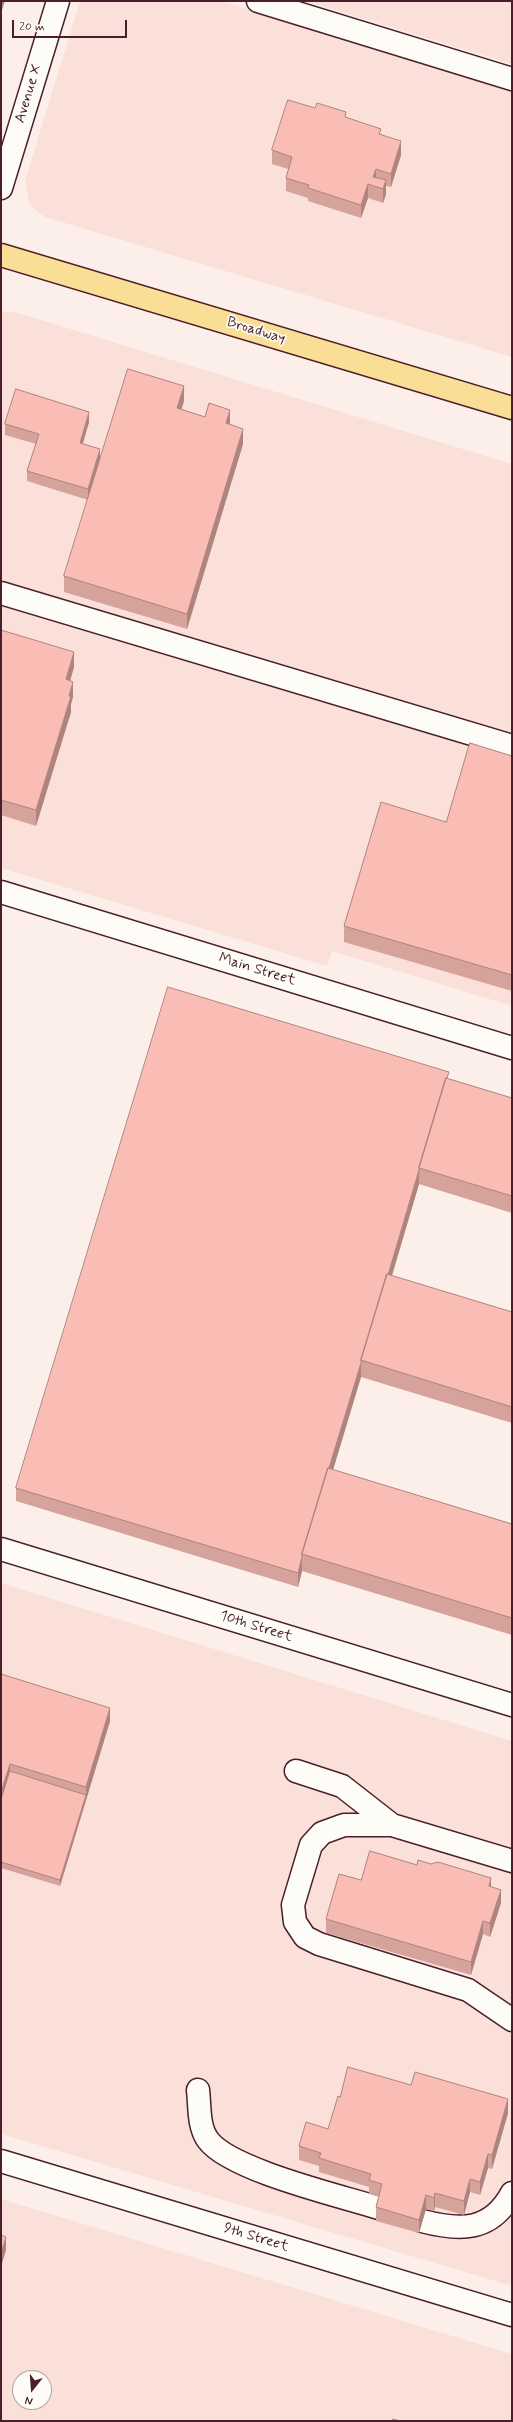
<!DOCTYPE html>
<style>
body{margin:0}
#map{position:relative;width:513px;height:2422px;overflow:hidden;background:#fcefea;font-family:Mynerve,sans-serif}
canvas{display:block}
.frame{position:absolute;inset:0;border:2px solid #4a1f2b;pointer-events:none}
.north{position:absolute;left:12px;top:2370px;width:40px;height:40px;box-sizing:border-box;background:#fdfcf7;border:1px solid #b5a4a5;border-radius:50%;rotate:197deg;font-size:11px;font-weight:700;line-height:16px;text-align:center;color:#4a1f2b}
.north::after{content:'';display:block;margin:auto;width:14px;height:18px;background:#4a1f2b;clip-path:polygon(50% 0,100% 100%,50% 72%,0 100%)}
.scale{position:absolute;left:12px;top:20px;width:115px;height:18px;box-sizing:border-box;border:2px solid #4a1f2b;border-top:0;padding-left:5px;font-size:12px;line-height:14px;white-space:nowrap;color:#4a1f2b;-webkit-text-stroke:3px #fdfcf7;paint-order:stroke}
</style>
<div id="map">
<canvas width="513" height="2422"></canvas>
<div class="frame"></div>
<div class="north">N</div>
<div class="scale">20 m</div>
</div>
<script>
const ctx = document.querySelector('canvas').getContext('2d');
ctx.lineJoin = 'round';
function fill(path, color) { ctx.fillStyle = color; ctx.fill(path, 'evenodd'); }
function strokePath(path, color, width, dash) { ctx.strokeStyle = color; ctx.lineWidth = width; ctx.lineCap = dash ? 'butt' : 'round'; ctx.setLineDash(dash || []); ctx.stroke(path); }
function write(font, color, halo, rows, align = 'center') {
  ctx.font = font + ' Mynerve,sans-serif'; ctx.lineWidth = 3.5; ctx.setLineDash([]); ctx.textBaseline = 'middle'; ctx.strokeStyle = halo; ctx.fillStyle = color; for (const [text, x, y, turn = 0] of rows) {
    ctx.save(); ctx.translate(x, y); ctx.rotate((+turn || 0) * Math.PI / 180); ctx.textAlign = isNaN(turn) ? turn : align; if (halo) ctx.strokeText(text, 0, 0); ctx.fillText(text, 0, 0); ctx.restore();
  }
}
fill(new Path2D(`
 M80,1H222L512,89V357L45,217L36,211L29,202L25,181Z
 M304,1H512V64L315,4Z
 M1,312H15L512,464V1006L332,951L327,966L1,868Z
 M1,1583L512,1741V2286L1,2134Z
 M1,2199L512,2354V2421H1ZM20,2378H44V2402H20Z`), '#fbe0da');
const minor = new Path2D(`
 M258,1L512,79
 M1,188L58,1
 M1,593L512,746
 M1,892L512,1048
 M1,1549L512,1705
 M296,1771L342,1786L392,1825
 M512,1861L392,1825H344L322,1833L311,1845L293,1905L295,1922L305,1937L319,1944L468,1990L512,2020
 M198,2090C200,2107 198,2126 208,2140C230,2170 341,2196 379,2208
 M1,2161L512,2315
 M422,2221C460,2231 491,2232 512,2193`);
const major = new Path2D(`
 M1,255L512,408`);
strokePath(minor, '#4a1f2b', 25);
strokePath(major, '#4a1f2b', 25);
strokePath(minor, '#fdfcf7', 22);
strokePath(major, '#fbde96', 22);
fill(new Path2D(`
 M346,118L381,134L401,155L391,187L386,186V194L383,203L368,198L361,218L308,201V198L286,191V178L288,169L272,164V150Z
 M184,401L181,410L230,425L243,444L187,629L64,592V576Z
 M89,422L83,444L100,459L88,500L27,481V471L36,444L5,435V424Z
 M1,630L74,667L70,681L73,697L71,704V712L36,826L1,815Z
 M512,756V991L344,942V926Z
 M449,1079L512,1098V1213L419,1184L392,1276L512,1312V1423L361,1377L333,1470L512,1524V1635L302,1571L298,1587L16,1501V1488Z
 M1,1659L2,1673V1675L110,1721L60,1886L1,1868Z
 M491,1887L501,1903L490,1937L483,1934L471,1975L326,1933V1919Z
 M340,2097L508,2113L492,2169L488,2168L480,2195L470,2192L464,2215L435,2207L434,2211L426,2209L419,2233L376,2221V2207L379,2197L369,2194V2187L319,2172V2166L299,2160V2146L328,2129Z`), '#d6a39c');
fill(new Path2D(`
 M1,1H5L1,13Z
 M401,141V155L391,187V174Z
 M376,169V183L373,177Z
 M386,180V194L383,203V189Z
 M368,184V198L361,218V205Z
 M184,386V401L177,424V408Z
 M230,410V425L226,423Z
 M89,412V422L80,453V443Z
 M243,429V444L187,629V614Z
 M100,449V459L88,500V489Z
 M74,652V667L66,695V679Z
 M73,682V697L71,704V712L36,826V810Z
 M419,1170V1184L366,1362L362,1361Z
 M361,1363V1377L307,1556L303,1554Z
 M302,1557V1571L298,1587V1573Z
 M2,1659V1673L1,1678V1664Z
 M110,1708V1721L60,1886V1880L86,1795V1787Z
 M10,1764V1777L1,1806V1792Z
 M491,1878V1891L489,1886Z
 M501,1890V1903L490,1937V1923Z
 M483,1921V1934L471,1975V1962Z
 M508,2099V2113L492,2169V2155Z
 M488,2154V2168L480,2195V2182Z
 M470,2179V2192L464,2215V2201Z
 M435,2193V2207L434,2211V2198Z
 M426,2195V2209L419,2233V2220Z
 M6,2237V2250L1,2267V2253Z`), '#ae847f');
const building = new Path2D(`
 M288,100L315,108L317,103L346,112L345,117L381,129L379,134L401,141L391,174L376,169L373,177L386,180L383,189L368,184L361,205L308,188L309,185L286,178L292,157L272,150Z
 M128,369L184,386L177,408L205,417L209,403L230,410L226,423L243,429L187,614L64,576Z
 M16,389L89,412L80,443L100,449L88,489L27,471L39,434L5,424Z
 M1,630L74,652L66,679L73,682L69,696H71L36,810L1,800Z
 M470,743L512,756V975L344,926L381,802L446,822Z
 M168,987L449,1072L447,1078H446L419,1168V1170L388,1275L387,1274L361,1360V1363L329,1468H328L302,1554V1557L298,1573L16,1488Z
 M446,1078L512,1098V1196L419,1168Z
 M387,1274L512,1312V1407L361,1360Z
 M328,1468L512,1524V1618L302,1554Z
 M1,1674L110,1708L86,1787L10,1764L1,1792Z
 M10,1771L86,1795L60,1880L1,1862V1800Z
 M370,1851L417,1865L418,1860L431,1864L438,1862L491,1878L489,1886L501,1890L490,1923L483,1921L471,1962L326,1919L339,1874L361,1880Z
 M348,2067L411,2085L415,2072L508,2099L492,2155L488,2154L480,2182L470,2179L464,2201L435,2193L434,2198L426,2195L419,2220L376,2207L382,2184L369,2180L371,2174L319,2158L321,2153L299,2146L306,2122L328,2129L338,2096L340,2097Z
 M1,2235L6,2237L1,2253Z
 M393,2419L400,2421H392Z`);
fill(building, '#f9bdb5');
strokePath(building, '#ae847f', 1);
write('15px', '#4a1f2b', '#fdfcf7', [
 ["Avenue X",29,94,-73],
 ["Broadway",256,331,17],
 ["Main Street",257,970,17],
 ["10th Street",256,1627,17],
 ["9th Street",256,2238,17]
]);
</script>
